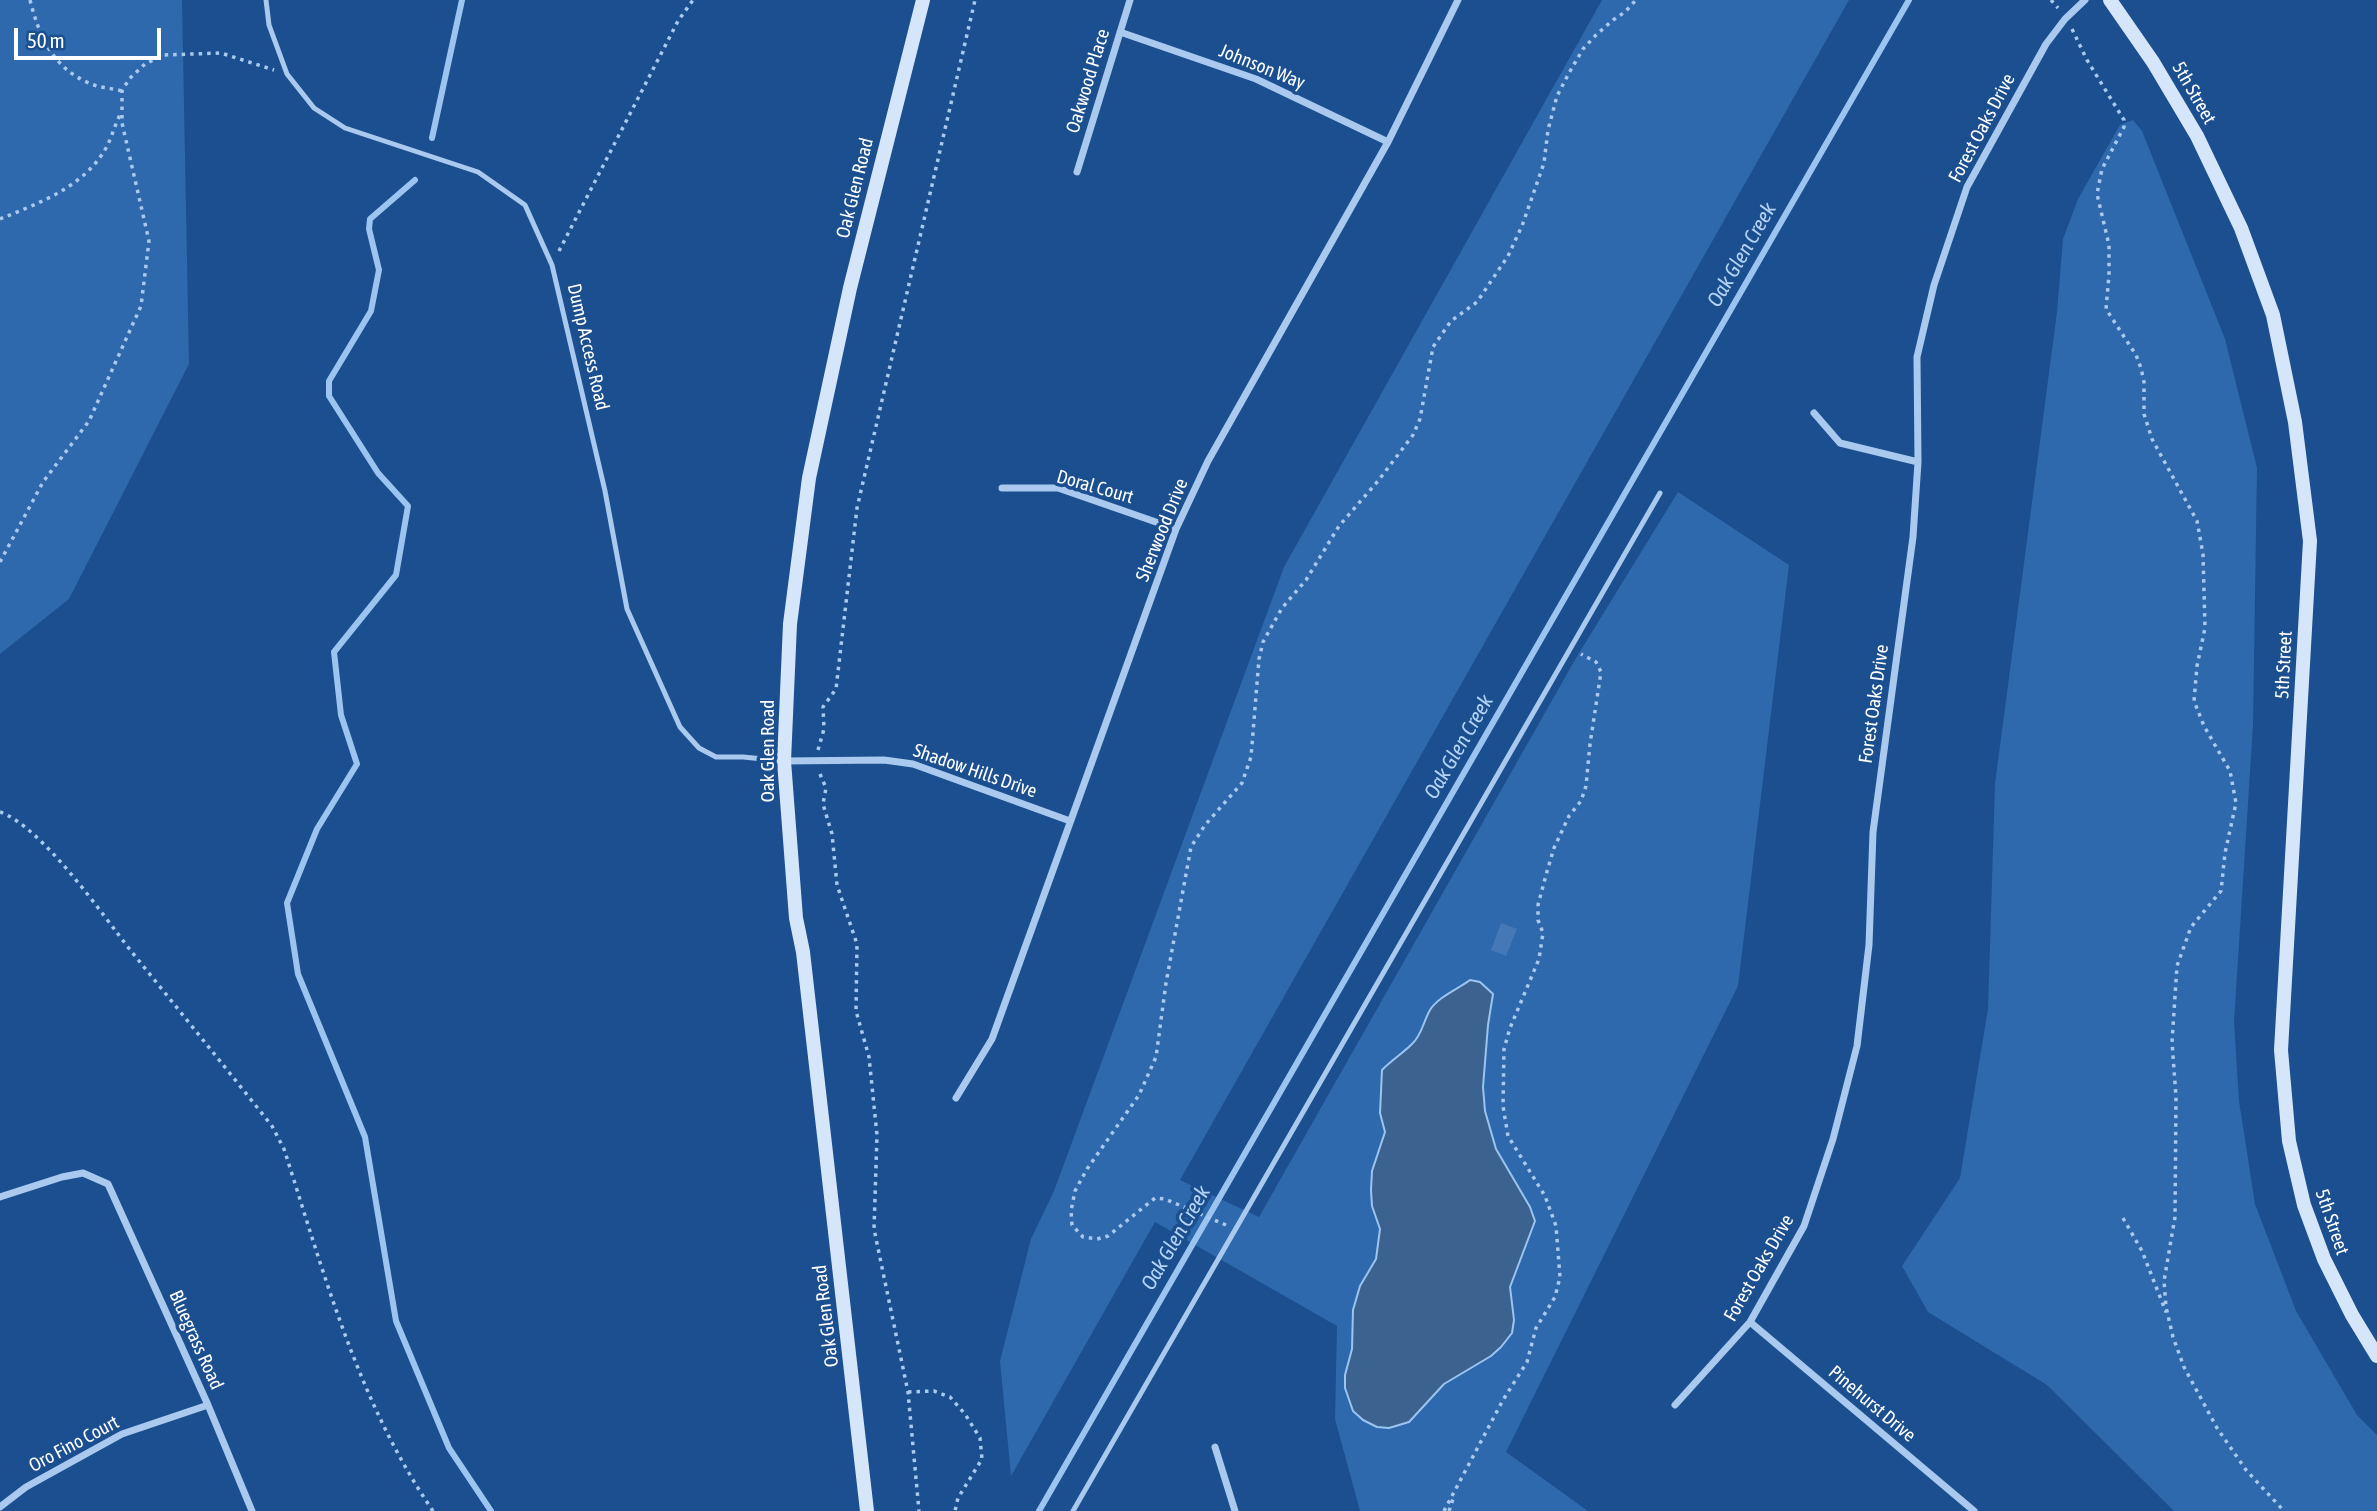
<!DOCTYPE html>
<style>
body{margin:0}
#map{position:relative;width:2377px;height:1511px;overflow:hidden;background:#1b4f8f;font-family:"Asap Condensed",sans-serif}
canvas{display:block}
.scale{position:absolute;left:14px;top:28px;width:147px;height:32px;box-sizing:border-box;border:4px solid #fff;border-top:0;padding-left:9px;font-size:21px;line-height:24px;white-space:nowrap;color:#fff;-webkit-text-stroke:5px #1b4f8f;paint-order:stroke}
</style>
<div id="map">
<canvas width="2377" height="1511"></canvas>
<div class="scale">50 m</div>
</div>
<script>
const ctx = document.querySelector('canvas').getContext('2d');
ctx.lineJoin = 'round';
function fill(path, color) { ctx.fillStyle = color; ctx.fill(path, 'evenodd'); }
function strokePath(path, color, width, dash) { ctx.strokeStyle = color; ctx.lineWidth = width; ctx.lineCap = dash ? 'butt' : 'round'; ctx.setLineDash(dash || []); ctx.stroke(path); }
function write(font, color, halo, rows, align = 'center') {
  ctx.font = font + ' "Asap Condensed",sans-serif'; ctx.lineWidth = 7; ctx.setLineDash([]); ctx.textBaseline = 'middle'; ctx.strokeStyle = halo; ctx.fillStyle = color; for (const [text, x, y, turn = 0] of rows) {
    ctx.save(); ctx.translate(x, y); ctx.rotate((+turn || 0) * Math.PI / 180); ctx.textAlign = isNaN(turn) ? turn : align; if (halo) ctx.strokeText(text, 0, 0); ctx.fillText(text, 0, 0); ctx.restore();
  }
}
fill(new Path2D(`
 M0,0H182L189,364L69,599L0,654Z
 M1602,0H1849L1180,1180L1259,1217L1576,658L1678,492L1789,565L1738,986L1506,1452L1588,1511H1360L1335,1419L1337,1326L1155,1222L1011,1476L1000,1361L1031,1239L1054,1191L1284,567Z
 M2133,120L2142,131L2225,339L2257,468L2253,725L2234,1022L2239,1101L2255,1204L2296,1311L2357,1415L2377,1435V1511H2174L2047,1385L1928,1312L1902,1266L1960,1178L1988,1009L1995,784L2057,312L2063,239L2078,199L2120,125Z`), '#2e69ad');
const water = new Path2D(`
 M1470,980L1480,982L1493,994L1488,1025L1483,1087L1485,1111L1496,1149L1530,1207L1535,1221L1510,1287L1514,1320L1512,1333L1501,1347L1491,1356L1444,1384L1409,1422L1389,1428L1377,1427L1363,1420L1353,1411L1345,1388V1375L1352,1349L1353,1310L1360,1286L1376,1259L1380,1229L1372,1206L1371,1190L1372,1171L1385,1132L1380,1113L1382,1070C1392,1060 1403,1053 1412,1044C1422,1035 1423,1022 1430,1010C1438,997 1458,989 1470,980Z`);
fill(water, '#3c6290');
strokePath(water, '#9cc4f0', 2);
strokePath(new Path2D(`
 M432,138L462,0
 M415,180L370,219L369,229L379,270L371,311L329,381V396L378,473L408,506L396,575L334,652L341,715L357,764L317,829L287,903L298,974L365,1137L396,1321L449,1448L491,1511
 M1039,1511L1909,0`), '#9cc4f0', 6);
fill(new Path2D(`
 M1501,923L1517,929L1506,956L1491,950Z`), '#4478b7');
strokePath(new Path2D(`
 M30,0C39,36 53,68 89,83C99,88 111,88 122,91
 M2051,0L2058,8
 M2072,29L2087,60L2124,120V127L2102,169L2097,194L2109,245V275L2106,309L2136,355L2141,368L2144,382V414L2152,439L2197,521L2203,554L2205,628L2197,666L2194,701L2204,726L2230,771L2236,803L2225,853L2221,891L2191,927L2177,966L2172,1042L2176,1097L2175,1217L2164,1281L2166,1307L2173,1337L2184,1367L2217,1428L2246,1470L2284,1511
 M0,219C39,203 84,187 106,148C112,137 115,124 121,113
 M559,251L678,21L693,0
 M0,562L43,482L89,421L141,306L149,241L122,123V91L129,79L145,64L164,55L221,53L274,70
 M818,750L824,729L823,707L836,689L857,508L975,0
 M820,774L826,788L823,804L832,834L837,885L857,944L856,1011L869,1057L877,1135L874,1229L908,1392L919,1511
 M0,812C42,827 102,914 131,951C178,1009 225,1067 272,1126L284,1149C324,1273 358,1402 433,1511
 M2123,1218L2142,1251L2166,1312
 M1226,1225L1165,1199L1155,1198L1108,1236L1097,1239L1083,1237L1072,1225L1071,1211L1075,1191L1087,1169L1139,1095L1156,1057L1166,983L1191,847L1205,825L1242,783L1251,757L1259,659L1263,642L1282,608L1306,580L1339,526L1378,481L1413,435L1420,419L1433,347L1451,321L1477,302L1508,256L1522,226L1544,163L1548,130L1557,96L1569,73L1583,49L1596,35L1613,20L1625,12L1636,0
 M908,1392L934,1391L950,1397L965,1414L980,1438L982,1459L958,1498L955,1511
 M1444,1511L1503,1400L1527,1362L1536,1328L1555,1297L1560,1277L1556,1226L1545,1196L1508,1136L1503,1106L1504,1049L1510,1028L1539,959L1543,933L1538,920V905L1546,875L1554,848L1569,816L1581,801L1586,786L1590,744L1601,672L1596,662L1581,654
 M1449,1511L1454,1496`), '#a9c9ee', 3.5, [3.5, 5]);
strokePath(new Path2D(`
 M266,0L269,25L287,74L314,108L345,128L478,172L525,205L552,265L605,491L627,609L680,727L699,748L716,757H743L784,761
 M1073,1511L1660,493`), '#a9c9ee', 5);
strokePath(new Path2D(`
 M1120,32L1256,79L1388,142
 M1077,172L1130,0
 M1814,413L1840,443L1918,462
 M1002,488H1058L1176,529
 M784,761L884,760L913,764L1070,821
 M956,1098L992,1039L1176,529L1208,461L1388,142L1458,0
 M0,1197L62,1177L83,1173L108,1184L208,1405L252,1511
 M1750,1322L1974,1511
 M1675,1405L1750,1322L1804,1226L1833,1139L1857,1046L1869,945L1873,832L1913,537L1918,462L1917,357L1934,285L1967,187L2046,44L2065,19L2085,0
 M1215,1447L1235,1511
 M0,1507L26,1487L122,1434L208,1405`), '#a9c9ee', 7);
strokePath(new Path2D(`
 M2110,0L2153,62L2197,136L2241,228L2273,315L2295,422L2310,541L2281,1050L2289,1141L2304,1205L2324,1259L2352,1315L2377,1356
 M867,1511L803,952L796,918L784,761L790,624L809,478L850,288L923,0`), '#d6e6fa', 14);
write('19px', '#fff', '#1b4f8f', [
 ["Johnson Way",1262,67,22],
 ["Oakwood Place",1088,81,-73],
 ["5th Street",2194,93,60],
 ["Forest Oaks Drive",1982,128,-62],
 ["Oak Glen Road",855,188,-76],
 ["Dump Access Road",588,347,77],
 ["Doral Court",1095,487,16],
 ["Sherwood Drive",1162,530,-68],
 ["5th Street",2284,665,-87],
 ["Forest Oaks Drive",1874,704,-82],
 ["Oak Glen Road",768,751,-90],
 ["Shadow Hills Drive",975,771,19],
 ["5th Street",2332,1222,71],
 ["Forest Oaks Drive",1759,1268,-60],
 ["Oak Glen Road",826,1316,-97],
 ["Bluegrass Road",196,1340,66],
 ["Pinehurst Drive",1872,1404,40],
 ["Oro Fino Court",74,1444,-28]
]);
write('italic 21px', '#b5d3f5', '#1b4f8f', [
 ["Oak Glen Creek",1742,255,-60],
 ["Oak Glen Creek",1459,747,-60],
 ["Oak Glen Creek",1176,1238,-60]
]);
</script>
